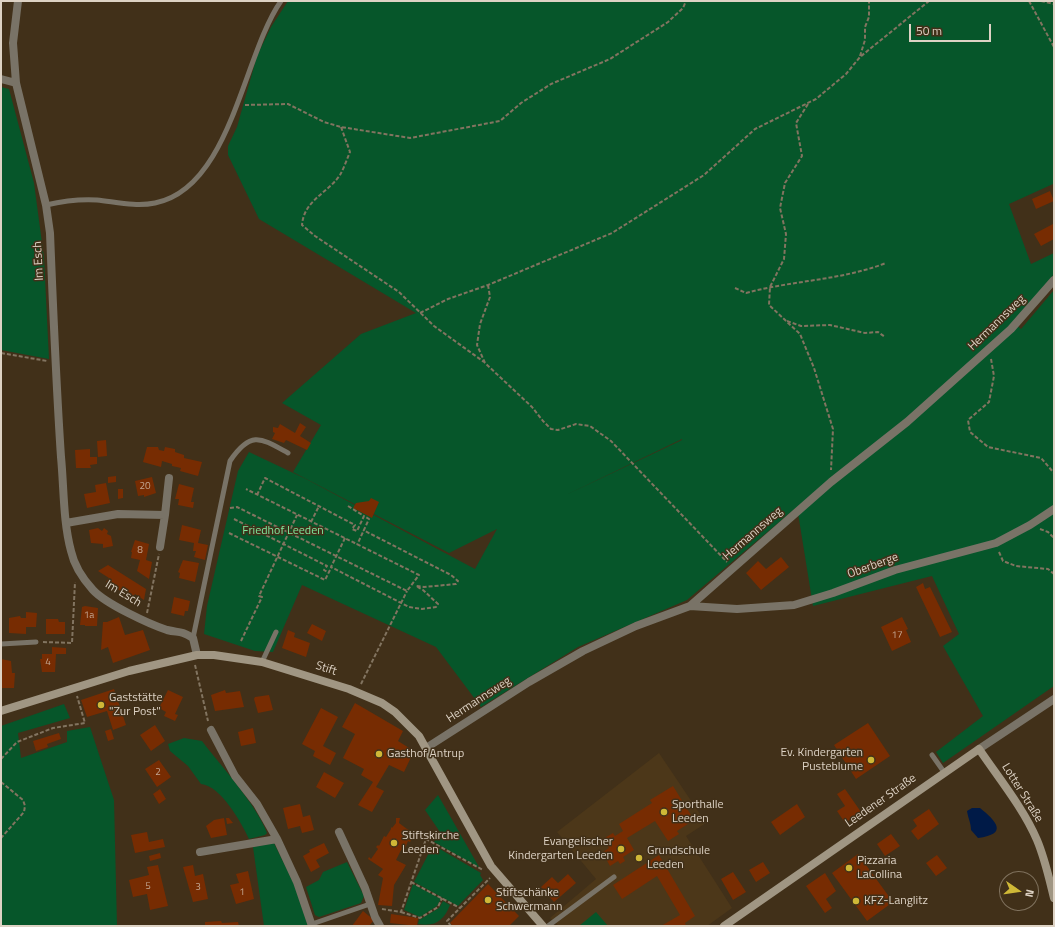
<!DOCTYPE html>
<meta charset="utf-8">
<style>
body{margin:0}
#map{position:relative;width:1055px;height:927px;overflow:hidden;background:#413019;font-family:"Titillium Web",sans-serif}
canvas{display:block}
.frame{position:absolute;inset:0;border:2px solid #ddd2c4;pointer-events:none}
.north{position:absolute;left:999px;top:871px;width:40px;height:40px;box-sizing:border-box;background:#413019;border:1px solid #7f715d;border-radius:50%;rotate:103deg;font-size:11px;font-weight:700;line-height:16px;text-align:center;color:#ddd2c4}
.north::after{content:'';display:block;margin:auto;width:14px;height:18px;background:#cfb837;clip-path:polygon(50% 0,100% 100%,50% 72%,0 100%)}
.scale{position:absolute;left:909px;top:24px;width:82px;height:18px;box-sizing:border-box;border:2px solid #ddd2c4;border-top:0;padding-left:5px;font-size:12px;line-height:14px;white-space:nowrap;color:#ddd2c4;-webkit-text-stroke:3px #413019;paint-order:stroke}
</style>
<div id="map">
<canvas width="1055" height="927"></canvas>
<div class="frame"></div>
<div class="north">N</div>
<div class="scale">50 m</div>
</div>
<script>
const ctx = document.querySelector('canvas').getContext('2d');
ctx.lineJoin = 'round';
function fill(path, color) { ctx.fillStyle = color; ctx.fill(path, 'evenodd'); }
function strokePath(path, color, width, dash) { ctx.strokeStyle = color; ctx.lineWidth = width; ctx.lineCap = dash ? 'butt' : 'round'; ctx.setLineDash(dash || []); ctx.stroke(path); }
function write(font, color, halo, rows, align = 'center') {
  ctx.font = font + ' "Titillium Web",sans-serif'; ctx.lineWidth = 3; ctx.setLineDash([]); ctx.textBaseline = 'middle'; ctx.strokeStyle = halo; ctx.fillStyle = color; for (const [text, x, y, turn = 0] of rows) {
    ctx.save(); ctx.translate(x, y); ctx.rotate((+turn || 0) * Math.PI / 180); ctx.textAlign = isNaN(turn) ? turn : align; if (halo) ctx.strokeText(text, 0, 0); ctx.fillText(text, 0, 0); ctx.restore();
  }
}
fill(new Path2D(`
 M659,753L706,823L686,836L732,908L707,926H559L550,918L596,879L557,832Z`), '#4c3719');
fill(new Path2D(`
 M288,1H1054V186L1053,184L1009,204L1031,264L1054,253V274L1014,323L1021,329L1054,290V686L943,763L936,752L983,716L943,646L959,634L932,576L813,606L797,507L687,600L578,647L481,707L436,647L302,585L273,652L255,651L204,634L207,606L238,471L249,452L306,479L475,569L497,529L449,553L293,472L321,425L282,403L361,334L416,313L259,219L228,155V146L237,127L257,56L271,27ZM682,439V440L566,495Z
 M1,87L9,89L34,183L44,258L49,359L1,350Z
 M64,704L70,718L18,733L21,758L67,742V731L90,727L114,800L117,926H1V726Z
 M184,738L202,741C220,765 257,805 267,833L265,835L249,839C241,822 221,786 201,784L188,766L170,751L168,744Z
 M438,795L479,867H478L434,842L440,832L425,810Z
 M274,843L294,884L308,926H264L253,847Z
 M433,845L481,873L480,875L483,880L458,906L414,882Z
 M347,862L364,896L361,903L319,917L315,915L306,887L319,880L323,872Z
 M413,884L441,899L437,906L420,917L404,910Z
 M443,901L450,905C444,920 436,927 418,924L419,920L439,908Z
 M596,912L608,926H579Z`), '#06562a');
fill(new Path2D(`
 M972,808H980C996,821 1009,834 978,838L971,830C971,823 968,818 967,811Z`), '#001a47');
fill(new Path2D(`
 M1050,191L1054,201L1036,209L1032,199Z
 M1053,224L1054,239L1041,246L1034,234Z
 M300,423L306,427L300,436L311,443L307,450L286,440L284,443L272,439L275,433L273,432V427L278,428L280,424L295,433Z
 M106,440L107,456L98,457L97,441Z
 M147,447H158L159,450L164,451L165,447L175,449V452L184,455V458L202,462L198,476L180,471L181,468L172,466V464L162,461L161,467L143,462Z
 M90,449V457H97V464L90,465L91,468H76L75,450Z
 M116,476V482L108,483V477Z
 M152,477L156,493L144,497V495L138,496L135,481Z
 M106,483L110,503L87,508L84,494L96,492L95,485Z
 M179,484L194,488L191,502H194L193,508L178,505L179,499H175Z
 M118,489H123V498L118,499Z
 M371,498L379,502L372,518L353,508L356,503L369,501Z
 M182,525L201,530L198,543L208,545L205,560L194,557L196,551H193L194,543L179,540Z
 M98,528L102,531L104,528L108,531L107,534L111,536L113,546L103,548V544L91,543L89,530Z
 M135,540L149,544L146,560L152,562L149,579L137,571L140,560L131,558L132,552H131Z
 M781,557L789,567L761,590L746,573L758,561L766,569Z
 M183,560L199,563L195,582L179,578L180,573L178,572Z
 M108,565L146,589L144,600L135,594L132,598L106,582L109,578L98,571Z
 M923,583L925,589L930,587L952,632L940,637L916,587Z
 M174,597L190,601L188,611H185L184,616L171,613Z
 M85,606L98,608L97,626H85V625H80L82,607Z
 M26,612L37,613L36,627H26V634L9,633V618L20,616L21,618H26Z
 M119,617L125,635L143,630L150,650L113,663L108,647L101,650L103,622H107Z
 M902,617L908,629L906,630L911,642L892,651L881,627Z
 M46,619H58L59,622H65V634H46Z
 M312,624L326,631L322,641L307,633Z
 M288,630L295,633L294,637L310,643L306,657L282,648Z
 M52,647L66,648V654H56L55,672H42L40,659H42V654H52Z
 M1,659L11,661L12,673H15L14,688H2Z
 M114,689L126,725L113,730L107,711L87,717L81,700Z
 M168,690L183,697L175,714L178,715L175,721L164,716L166,712L159,708Z
 M225,690L226,693L240,691L244,707L215,711L211,695Z
 M269,695L273,710L258,713L254,699L255,697Z
 M355,703L403,731L398,741L414,751L404,772L389,765L376,787L384,791L372,812L358,805L373,782L361,775L364,769L343,758L355,734L342,727Z
 M321,708L338,717L323,746L336,753L330,765L313,756L315,751L302,744Z
 M868,723L890,756L856,779L834,745Z
 M155,725L165,741L151,751L140,735Z
 M253,728L256,743L241,746L238,732Z
 M111,729L114,739L108,741L105,731Z
 M59,733L61,739L47,744L48,747L36,751L33,741Z
 M159,760L171,777L157,787L145,769Z
 M324,772L344,783L335,798L316,787Z
 M673,786L694,820L677,831L679,834L668,841L655,821L627,838L634,850L623,857L625,861L620,864L618,861L610,866L605,857L603,859L600,854L609,848L603,839L613,833L615,836L623,831L619,824L652,803L650,800Z
 M160,789L166,799L159,804L153,794Z
 M845,789L861,812L845,823L837,811L845,806L837,794Z
 M300,804L303,817L310,815L314,830L302,833L300,826L288,829L283,808Z
 M797,804L805,817L780,835L771,822Z
 M929,809L939,824L918,840L911,831L917,826L913,820Z
 M224,818L227,835L211,838L206,826L214,820Z
 M226,818H229L233,823L227,824Z
 M396,818H400L399,823L407,829L413,832L417,831L410,842L408,841L404,851L401,850L396,860L406,865L394,885L392,906L378,905L383,878L378,875L383,869L368,859L369,857L371,859L378,849L376,847L378,845L379,846L384,836L386,837L391,829V827L392,828L396,823Z
 M147,832L149,842L163,839L165,847L135,853L131,835Z
 M891,834L900,846L885,856L877,844Z
 M324,843L329,853L316,860L320,867L311,872L303,856L310,852L309,850Z
 M160,853L161,858L150,861L149,856Z
 M858,854L893,902L867,921L832,873Z
 M659,855L695,916L685,923L686,926H661L680,915L657,876L622,899L613,885Z
 M937,855L947,868L936,876L926,863Z
 M763,862L770,873L756,882L749,870Z
 M158,865L168,906L150,910L147,894L133,897L129,880L149,875L147,867Z
 M193,865L195,876L203,874L208,899L193,902L183,867Z
 M248,871L254,899L236,904L230,885L239,883L236,874Z
 M733,872L746,892L733,900L721,879Z
 M825,873L836,891L826,899L832,908L825,913L806,886Z
 M568,874L576,883L554,902L541,887L552,877L558,883Z
 M488,884L519,916L509,926H453L450,923Z
 M363,911L374,920L369,926H352Z
 M391,914L418,918L417,926L390,923Z
 M221,921L222,923L238,922L239,926H205V922Z`), '#772c02');
strokePath(new Path2D(`
 M1029,1L1054,47
 M1041,1L1054,4
 M860,56L865,40V27L869,17V1
 M808,104L796,123L802,156L785,183L780,208L786,234L784,259L770,287L769,305L800,334L814,368L833,429L831,470
 M245,105L288,104L324,122L341,127L410,138L500,121L521,103L551,84L610,59L668,22L683,8L686,1
 M341,127L350,152C347,159 344,168 340,175C328,193 304,200 302,225L315,236L399,292L434,326L484,362
 M488,285L490,297L480,324L477,345L485,363L532,407L543,421L551,429L558,430L576,424L590,426L611,441L727,562
 M735,288L746,293C793,280 839,281 886,263
 M420,313L448,299L488,285L612,233L704,175L755,129L816,99L846,74L860,57L929,1
 M787,321L801,326L830,325L865,333L878,332L885,337
 M1,353L47,361
 M991,359L994,376L989,402L968,420L970,432L988,447L1041,458L1054,473
 M257,495L265,478L355,525L352,529L357,531L364,516L369,519L357,545
 M348,506L364,516
 M230,508L237,507L407,591L419,575L246,489
 M234,519L327,566L324,570L329,573
 M311,522L319,506
 M1040,529L1048,532L1054,538
 M229,533L325,580L331,568
 M345,538L331,567L409,607L422,609L436,607L438,604L423,590L416,586L424,587L456,584L458,581L451,575L363,530
 M999,552L1003,561L1016,566L1048,569L1054,574
 M147,613L159,554
 M241,641L262,597L259,596L297,515
 M43,642L72,643L75,582
 M195,665L208,721
 M361,684L407,591
 M1,759L17,742L53,728L85,723L77,696
 M1,782L23,800L25,806L24,812L1,838
 M411,882L460,908
 M382,909L401,912L426,839L483,870
 M401,912L420,918L438,907L442,898
 M451,926L447,921L490,878`), '#827460', 2, [4, 2]);
strokePath(new Path2D(`
 M46,205C63,201 80,199 97,200C116,202 136,207 155,203C231,188 243,55 281,1
 M193,638L230,461C251,430 261,438 288,453
 M1,644L36,642
 M262,662L276,632
 M932,755L944,772
 M312,924L370,904
 M548,926L614,877`), '#797367', 5);
strokePath(new Path2D(`
 M339,832L365,888L375,917L380,926`), '#797367', 8);
strokePath(new Path2D(`
 M18,1L13,43L16,83L46,205L50,233C53,308 56,383 61,457C64,488 63,521 71,551C74,565 83,579 93,590C106,604 149,624 167,630C179,633 180,630 193,638L197,655
 M1,79L16,83
 M66,523L118,514L165,515L169,478
 M160,547L165,515
 M690,606L737,609L794,605L833,593L895,570L996,543L1030,525L1054,509
 M211,730L235,776L257,804L277,839L297,882L312,926
 M426,748L529,682L583,651L636,626L690,606L831,482L907,422L1011,329L1054,280
 M200,852L277,839`), '#797367', 8);
strokePath(new Path2D(`
 M979,749L1054,699`), '#797367', 8);
strokePath(new Path2D(`
 M1,711L129,671L197,655H214L262,662L349,689L382,703L395,712L419,736L491,866L543,926
 M724,926L979,749C998,777 1024,809 1037,840C1045,859 1049,878 1054,898`), '#a09683', 8);
for (const [x, y, r, color] of [
 [101,705,4,"#cfb837"],
 [379,754,4,"#cfb837"],
 [871,760,4,"#cfb837"],
 [664,812,4,"#cfb837"],
 [394,843,4,"#cfb837"],
 [621,849,4,"#cfb837"],
 [639,858,4,"#cfb837"],
 [849,868,4,"#cfb837"],
 [488,900,4,"#cfb837"],
 [856,901,4,"#cfb837"]
]) { const dot = new Path2D(); dot.arc(x, y, r, 0, 2 * Math.PI); ctx.fillStyle = color; ctx.fill(dot); strokePath(dot, '#413019', 1.5); }
write('10px', '#c4a894', null, [
 ["20",145,487],
 ["8",140,551],
 ["1a",89,616],
 ["17",897,636],
 ["4",48,663],
 ["2",158,773],
 ["5",148,887],
 ["3",198,888],
 ["1",242,893]
]);
write('12px', '#ddd2c4', '#413019', [
 ["Im Esch",39,261,-93],
 ["Hermannsweg",997,323,-44],
 ["Hermannsweg",753,534,-41],
 ["Oberberge",873,566,-20],
 ["Im Esch",123,594,31],
 ["Stift",326,669,18],
 ["Hermannsweg",479,700,-33],
 ["Lotter Straße",1022,793,58],
 ["Leedener Straße",881,801,-35]
]);
write('12px', '#7ee99e', '#413019', [
 ["Friedhof Leeden",283,531]
]);
write('12px', '#ddd2c4', '#413019', [
 ["Gaststätte",109,698],
 ["\"Zur Post\"",109,712],
 ["Ev. Kindergarten",863,753,"right"],
 ["Pusteblume",863,767,"right"],
 ["Gasthof Antrup",387,754],
 ["Sporthalle",672,805],
 ["Leeden",672,819],
 ["Stiftskirche",402,836],
 ["Leeden",402,850],
 ["Evangelischer",613,842,"right"],
 ["Kindergarten Leeden",613,856,"right"],
 ["Grundschule",647,851],
 ["Leeden",647,865],
 ["Pizzaria",857,861],
 ["LaCollina",857,875],
 ["Stiftschänke",496,893],
 ["Schwermann",496,907],
 ["KFZ-Langlitz",864,901]
], 'left');
</script>
